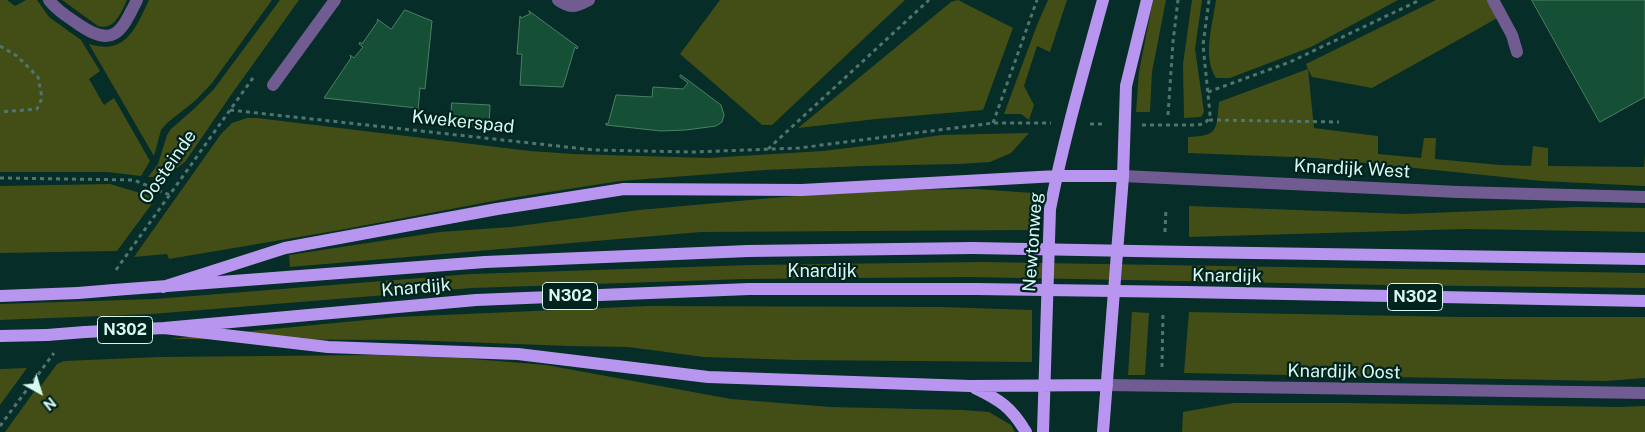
<!DOCTYPE html>
<style>
body{margin:0}
#map{position:relative;width:1645px;height:432px;overflow:hidden;background:#062d27;font-family:"Public Sans",sans-serif}
canvas{display:block}
.north{position:absolute;left:15px;top:367px;width:50px;height:50px;-webkit-text-stroke:4px #00231e;paint-order:stroke;rotate:141deg;font-size:14px;font-weight:700;line-height:20px;text-align:center;color:#d7f9f1}
.north::after{content:'';display:block;margin:auto;width:18px;height:22px;background:#d7f9f1;clip-path:polygon(50% 0,100% 100%,50% 72%,0 100%)}
</style>
<div id="map">
<canvas width="1645" height="432"></canvas>
<div class="north">N</div>
</div>
<script>
const ctx = document.querySelector('canvas').getContext('2d');
ctx.lineJoin = 'round';
function fill(path, color) { ctx.fillStyle = color; ctx.fill(path, 'evenodd'); }
function strokePath(path, color, width, dash) { ctx.strokeStyle = color; ctx.lineWidth = width; ctx.lineCap = dash ? 'butt' : 'round'; ctx.setLineDash(dash || []); ctx.stroke(path); }
function write(font, color, halo, rows, align = 'center') {
  ctx.font = font + ' "Public Sans",sans-serif'; ctx.lineWidth = 4.5; ctx.setLineDash([]); ctx.textBaseline = 'middle'; ctx.strokeStyle = halo; ctx.fillStyle = color; for (const [text, x, y, turn = 0] of rows) {
    ctx.save(); ctx.translate(x, y); ctx.rotate((+turn || 0) * Math.PI / 180); ctx.textAlign = isNaN(turn) ? turn : align; if (halo) ctx.strokeText(text, 0, 0); ctx.fillText(text, 0, 0); ctx.restore();
  }
}
fill(new Path2D(`
 M0,0H7L15,6L26,0H37L49,17L81,40L100,71L89,79L104,105L114,98L150,161L141,176L107,172H0Z
 M62,0H127C121,12 115,31 98,26Z
 M149,0H272L212,83L196,100L167,123L161,130L154,156L89,44C126,56 136,27 149,0Z
 M280,0H299L231,95L185,162L169,174L157,177H148L158,164L167,135L171,129L195,108L214,89Z
 M720,0H905L772,125H762L680,54Z
 M958,0L1013,28L983,110L876,119L798,128L951,2Z
 M1048,0H1067L1050,52L1037,46L1024,86L1034,105L1029,120L1021,114H1004L1037,25Z
 M1153,0H1166L1152,72L1150,112H1136L1139,72Z
 M1192,0H1202L1195,49L1204,112L1201,117L1184,118L1183,64Z
 M1216,0H1398L1311,47L1230,78H1216C1202,56 1213,24 1216,0Z
 M1436,0H1493L1501,16L1372,88L1312,77L1308,69L1314,128L1378,136V154L1421,158L1424,138H1436L1435,159L1500,165L1531,166L1533,146L1548,148V166L1644,167L1645,153V186L1542,181L1317,158L1188,153V137C1219,136 1216,130 1219,102L1308,69L1306,64Z
 M247,118H257L530,151L574,154L708,158L823,151L888,143L941,135L1029,133L1011,153L990,162L958,164L863,166L765,170L620,181L504,199L340,230L169,259L167,254L134,257L221,134L232,123Z
 M110,184L150,196L151,205L117,251L0,253V186Z
 M976,189L1033,193L1036,230L701,232L290,267L289,255L440,232L511,227L639,210L783,197L881,190Z
 M1189,206L1405,214L1578,207L1645,208V232L1465,229L1189,237Z
 M982,262L1645,273V288L1385,285L970,277L745,279L472,288L152,314L0,320V304L155,299L471,274L751,265Z
 M648,306L942,307L1032,310V362L796,360L704,357L628,347L570,346L407,340L169,339L397,317Z
 M1132,312L1149,313L1145,375H1128Z
 M1189,312L1461,317H1645V378L1606,381L1184,373Z
 M376,355L460,358L546,365L731,399L830,407L963,410L989,412L1011,425L1015,432H5L36,389L38,390L57,364L64,361L159,357Z
 M27,368L0,405V369Z
 M1233,403H1347L1619,407L1645,406V432H1182L1183,412Z`), '#424e16');
const building = new Path2D(`
 M1532,0H1645V97L1600,122Z
 M405,10L432,21L425,89L420,88L418,110L417,108L324,98L351,58L350,55L354,58L363,47L359,44L360,42L362,44L378,21L377,19L391,29Z
 M529,11L578,47L577,49L575,47L563,87L520,85L522,54H517L520,16L521,18L530,14Z
 M681,75L721,105L724,115L722,122L716,126L686,130L661,131L606,125V123L608,124L616,95L652,97L653,87L683,89L688,83L680,77Z
 M452,103L490,105L489,127L451,125Z`);
fill(building, '#154f36');
strokePath(building, '#4a8165', 1);
strokePath(new Path2D(`
 M0,46L17,56L38,77L42,98L37,109L0,112
 M1208,92L1290,62L1420,0
 M230,110L594,150L693,152L799,148L993,123H1051
 M1168,115L1173,42L1178,0
 M1209,120L1339,122
 M993,123L1037,0
 M1090,124H1106
 M1142,125H1197C1205,124 1208,122 1210,114L1203,45L1209,0
 M768,149L929,0
 M0,178L134,180L170,195
 M1165,232L1166,208
 M116,270L255,75
 M1162,367L1163,311
 M0,426L54,353`), '#50756e', 3, [4, 4]);
strokePath(new Path2D(`
 M49,0C56,10 68,17 78,24C114,49 121,32 137,0
 M558,0C571,9 576,7 589,0
 M1493,0L1512,35L1517,52
 M273,85L335,0
 M1123,176L1458,192L1645,197
 M1107,385L1645,393`), '#715c92', 12);
strokePath(new Path2D(`
 M1189,252L1645,259
 M163,287L285,248L497,209L624,189L802,190L1057,176H1123
 M114,290L485,262L748,251L973,248
 M1185,292L1645,301
 M0,296L78,293
 M164,328L328,347L518,354L708,377L970,386L1107,385
 M85,332L164,328L476,300L749,289H976
 M0,336L47,335
 M975,388C1000,400 1011,407 1026,432
 M1043,432L1050,209C1064,138 1084,69 1103,0
 M1103,432L1123,176L1126,86L1147,0`), '#b896ef', 12);
strokePath(new Path2D(`
 M973,248L1189,252
 M976,289L1185,292
 M78,293L114,290
 M47,335L85,332`), '#b896ef', 12);
for (const [x, y, w] of [
 [570,296,55],
 [1415,297,55],
 [125,330,55]
]) { const box = new Path2D(); box.roundRect(x - w / 2, y - 13.5, w, 27, 4); ctx.fillStyle = '#00231e'; ctx.fill(box); strokePath(box, '#d7f9f1', 1); }
write('bold 16px', '#d7f9f1', null, [
 ["N302",570,296],
 ["N302",1415,297],
 ["N302",125,330]
]);
write('18px', '#d7f9f1', '#00231e', [
 ["Kwekerspad",463,122,6],
 ["Oosteinde",168,167,-55],
 ["Knardijk West",1352,169,3],
 ["Newtonweg",1033,242,-86],
 ["Knardijk",822,271],
 ["Knardijk",1227,276,1],
 ["Knardijk",416,288,-5],
 ["Knardijk Oost",1344,372,1]
]);
</script>
